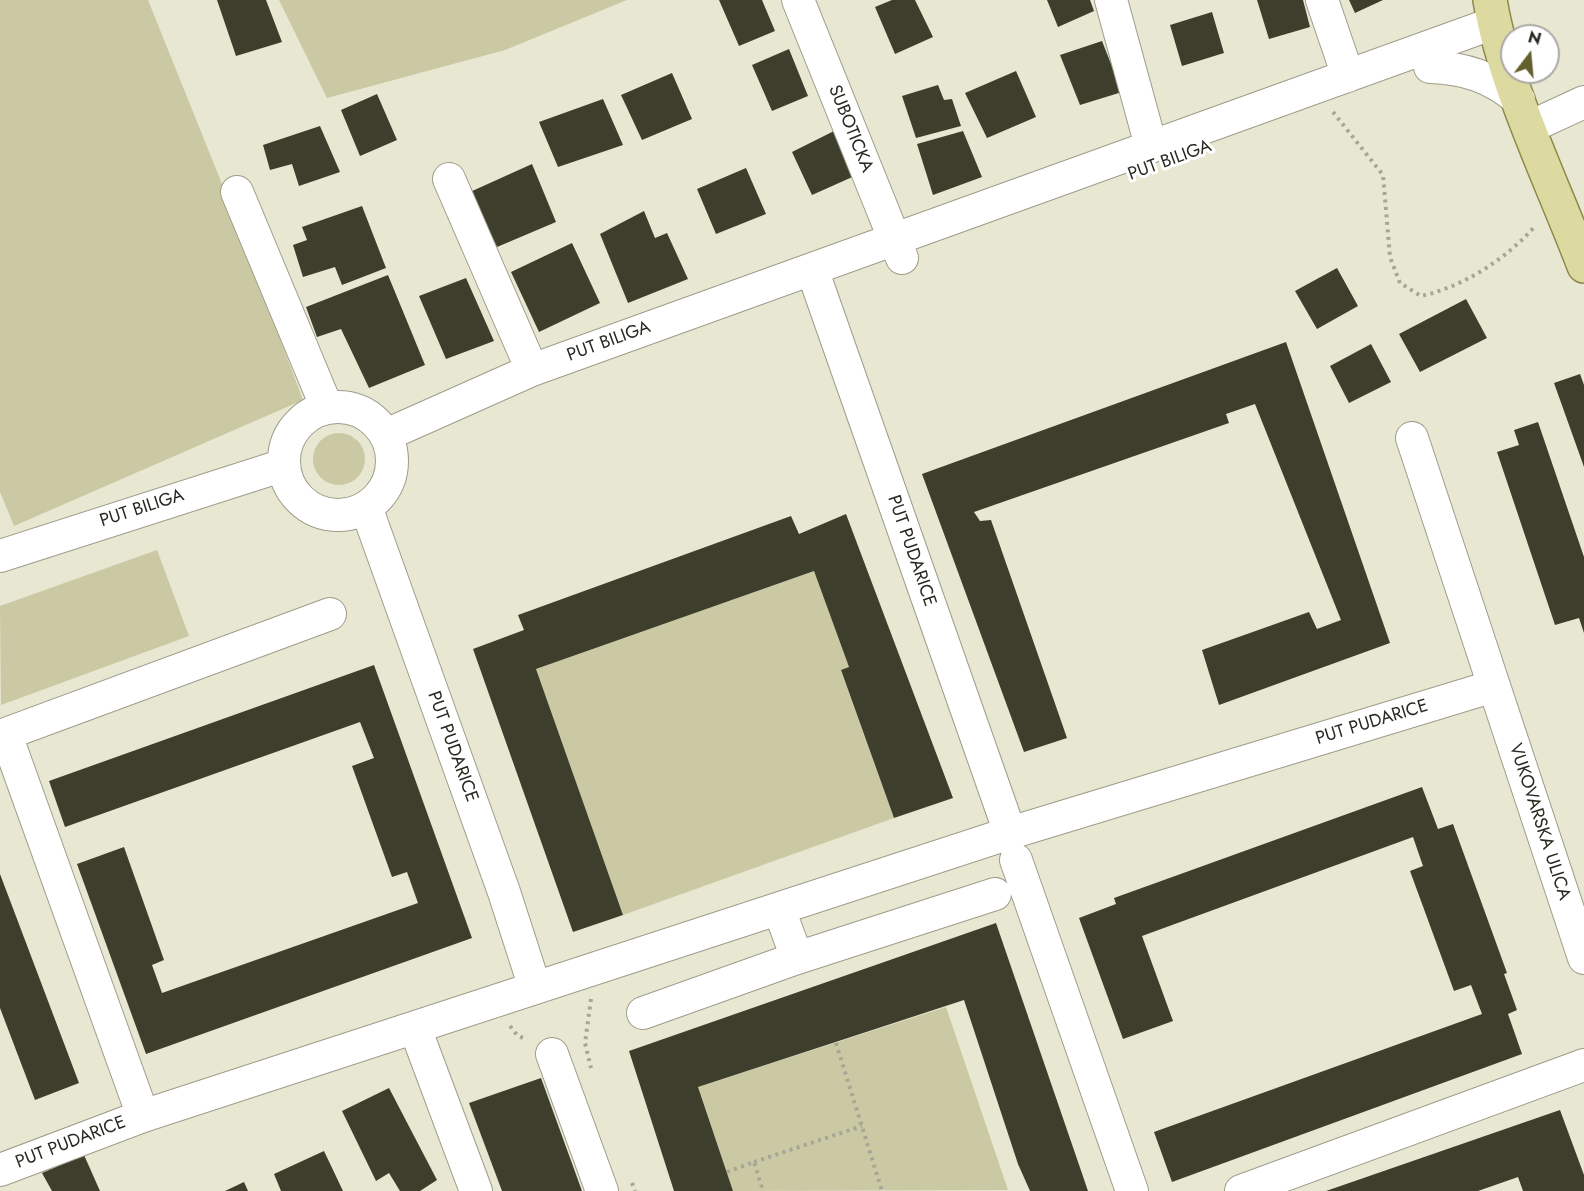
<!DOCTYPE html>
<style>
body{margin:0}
#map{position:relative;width:1584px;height:1191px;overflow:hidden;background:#e7e7d2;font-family:Jost,sans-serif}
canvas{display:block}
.north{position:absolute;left:1500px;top:24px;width:60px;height:60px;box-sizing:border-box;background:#fff;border:2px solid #aaa9a6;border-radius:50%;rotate:16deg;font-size:16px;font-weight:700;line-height:24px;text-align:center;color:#2a2921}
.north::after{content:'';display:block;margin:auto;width:21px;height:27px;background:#64602d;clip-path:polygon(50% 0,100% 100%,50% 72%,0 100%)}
</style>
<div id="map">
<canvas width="1584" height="1191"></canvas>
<div class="north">N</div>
</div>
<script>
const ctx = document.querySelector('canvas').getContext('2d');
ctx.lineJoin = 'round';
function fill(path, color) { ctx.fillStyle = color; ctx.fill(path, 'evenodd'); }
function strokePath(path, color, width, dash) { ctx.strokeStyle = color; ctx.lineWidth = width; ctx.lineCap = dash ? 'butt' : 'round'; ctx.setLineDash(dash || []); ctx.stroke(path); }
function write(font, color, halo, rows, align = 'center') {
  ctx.font = font + ' Jost,sans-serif'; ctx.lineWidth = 6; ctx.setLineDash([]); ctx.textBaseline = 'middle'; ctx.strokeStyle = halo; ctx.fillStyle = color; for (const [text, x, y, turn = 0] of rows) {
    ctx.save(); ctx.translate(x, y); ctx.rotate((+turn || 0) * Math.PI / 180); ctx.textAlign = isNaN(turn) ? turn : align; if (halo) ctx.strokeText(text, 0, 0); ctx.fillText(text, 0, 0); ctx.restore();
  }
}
fill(new Path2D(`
 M0,0H148L220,179L303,400L14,526L0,492Z
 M279,0H627L505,50L327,98Z
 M313 459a26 26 0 1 1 52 0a26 26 0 1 1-52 0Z
 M157,550L189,636L1,705L0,606Z
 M814,571L849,667L841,671L894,818L623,915L536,669Z
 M946,1007L1008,1190L733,1191L698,1087Z`), '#cbc9a3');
fill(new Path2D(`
 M217,0H266L282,42L236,56Z
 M719,0H762L775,31L739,46Z
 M892,0H915L933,37L895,54L875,7Z
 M1047,0H1090L1094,11L1058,27Z
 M1257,0H1303L1310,27L1269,39Z
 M1349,0H1383L1355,13Z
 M1212,12L1224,53L1182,66L1170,25Z
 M1102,41L1122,92L1080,105L1060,55Z
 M789,49L808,96L772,111L752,65Z
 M1016,71L1036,117L987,138L965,93Z
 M672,73L692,119L642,140L621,95Z
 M938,85L944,100L952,99L961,126L916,138L902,96Z
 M377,94L397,140L360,156L341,110Z
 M603,99L623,145L558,167L539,122Z
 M320,126L340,172L299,186L292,164L270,170L263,145Z
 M836,130L859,174L812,195L792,152Z
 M963,131L982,177L933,195L917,144Z
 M532,164L556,222L497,247L470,192Z
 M746,168L766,214L716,234L697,189Z
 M362,206L386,268L342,285L335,267L303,277L293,245L307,240L302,227Z
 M644,211L655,238L667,233L688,279L628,303L600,234Z
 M572,243L600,303L539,332L511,272Z
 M1337,268L1358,306L1317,329L1295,291Z
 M388,275L425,365L369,388L341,329L317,337L306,307Z
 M466,278L494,341L446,359L419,296Z
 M1466,299L1487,338L1420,372L1399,334Z
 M1286,342L1390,643L1219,705L1202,650L1309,612L1317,629L1341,620L1255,404L1226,414L1229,423L974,512L980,521L991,520L1067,738L1024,752L922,474Z
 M1371,344L1391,382L1349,403L1330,366Z
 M1580,374L1584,385V467L1554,383Z
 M1538,422L1584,557V633L1579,618L1555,625L1497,452L1519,445L1514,430Z
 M846,514L953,798L894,818L841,670L849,667L814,571L536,669L623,915L573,932L473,649L524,630L518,615L791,516L799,534Z
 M374,665L472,938L146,1054L77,864L124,847L164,960L152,965L162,993L418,903L407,872L392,877L352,766L374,758L360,722L65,827L49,781Z
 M1422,787L1438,829L1453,824L1507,973L1504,974L1517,1010L1508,1014L1522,1054L1172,1182L1154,1132L1482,1014L1471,985L1454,991L1410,871L1423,866L1413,837L1142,936L1173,1021L1123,1039L1079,918L1116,904L1114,898Z
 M0,874L79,1083L35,1100L0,1008Z
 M996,923L1088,1191H1030L1018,1164L964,1000L698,1087L733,1191H674L629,1051Z
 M541,1078L582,1191H502L469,1103Z
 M389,1088L437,1180L420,1191H400L389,1173L376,1181L342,1111Z
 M1560,1110L1584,1175V1191H1523L1518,1177L1478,1191H1326Z
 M324,1151L343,1191H281L274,1174Z
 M84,1155L100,1191H52L42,1173Z
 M244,1182L248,1191H225Z`), '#3e3e2d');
const minor = new Path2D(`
 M798,0L902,258
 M1111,0L1151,146
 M1322,0L1348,76
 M1430,67C1465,68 1492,77 1519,100
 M1530,127L1584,102
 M449,179L532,370
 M237,192L327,408
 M812,269L1010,833
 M284 461a54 54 0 1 1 108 0a54 54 0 1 1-108 0Z
 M386,435L532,370L1494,23
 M1412,438L1584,958
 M366,507L504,892L535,988
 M0,556L284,465
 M6,735L143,1116
 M0,736L330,614
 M1016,860L1132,1191
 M797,958L995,894
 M643,1013L797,958L779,909
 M415,1028L476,1191
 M552,1054L602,1191
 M0,1170L143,1116L1010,833L1494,686
 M1241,1191L1584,1065`);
const major = new Path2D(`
 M1490,0C1504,85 1553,184 1584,266`);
strokePath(minor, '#9e9d8a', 34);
strokePath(major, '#8f8a4c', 36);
strokePath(new Path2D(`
 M1333,112L1383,175L1390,257L1400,283L1421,296C1463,287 1508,258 1536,225
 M591,999L585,1043L591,1068
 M510,1026L517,1035L527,1040
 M836,1043L882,1191
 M754,1162L862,1126
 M727,1172L754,1162L763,1191
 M632,1183L635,1191`), '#a7a696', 4, [3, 4.5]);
strokePath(minor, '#fff', 32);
strokePath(major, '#dcd9a1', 33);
write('18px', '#2a2921', '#fff', [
 ["SUBOTICKA",850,129,68],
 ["PUT BILIGA",1170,161,-20],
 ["PUT BILIGA",609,342,-20],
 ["PUT BILIGA",142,509,-18],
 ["PUT PUDARICE",911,551,71],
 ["PUT PUDARICE",1372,723,-17],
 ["PUT PUDARICE",452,747,70],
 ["VUKOVARSKA ULICA",1539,822,72],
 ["PUT PUDARICE",71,1143,-21]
]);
</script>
